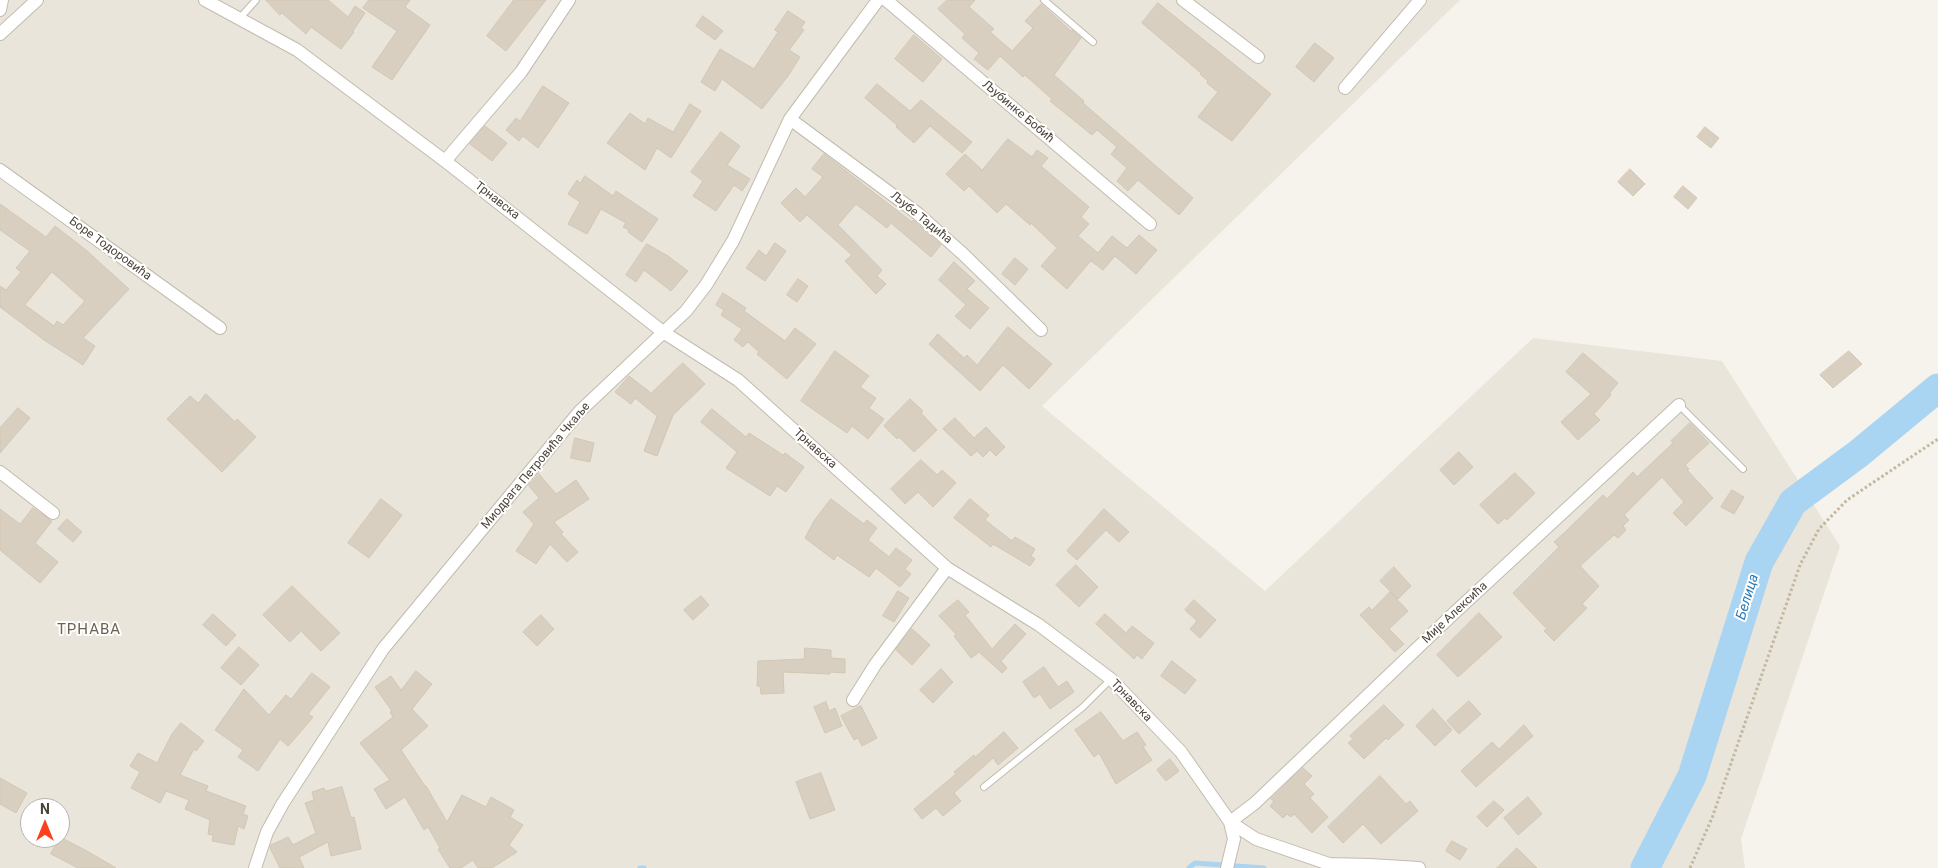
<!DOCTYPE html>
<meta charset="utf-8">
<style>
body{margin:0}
#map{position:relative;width:1938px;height:868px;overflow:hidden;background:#f6f3ec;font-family:Roboto,sans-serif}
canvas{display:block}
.north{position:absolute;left:20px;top:798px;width:50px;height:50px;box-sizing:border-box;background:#fff;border:1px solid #b7b4b0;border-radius:50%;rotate:0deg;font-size:14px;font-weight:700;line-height:20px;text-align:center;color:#4b4439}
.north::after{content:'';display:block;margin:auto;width:18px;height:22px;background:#fc3f1d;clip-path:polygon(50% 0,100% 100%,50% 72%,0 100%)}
</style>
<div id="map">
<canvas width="1938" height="868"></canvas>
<div class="north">N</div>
</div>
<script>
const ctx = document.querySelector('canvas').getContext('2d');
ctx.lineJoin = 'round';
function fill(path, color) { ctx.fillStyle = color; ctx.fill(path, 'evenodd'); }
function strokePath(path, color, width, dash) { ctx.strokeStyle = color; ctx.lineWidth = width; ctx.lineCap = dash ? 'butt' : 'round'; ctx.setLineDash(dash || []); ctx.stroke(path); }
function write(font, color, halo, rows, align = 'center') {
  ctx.font = font + ' Roboto,sans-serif'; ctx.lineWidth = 4; ctx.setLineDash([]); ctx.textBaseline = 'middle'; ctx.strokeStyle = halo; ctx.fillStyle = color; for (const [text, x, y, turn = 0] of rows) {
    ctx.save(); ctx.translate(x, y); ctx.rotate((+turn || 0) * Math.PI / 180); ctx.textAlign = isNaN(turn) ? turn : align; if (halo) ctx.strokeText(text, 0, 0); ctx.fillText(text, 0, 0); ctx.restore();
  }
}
fill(new Path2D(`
 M0,0H1460L1042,406L1265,591L1533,338L1722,361L1840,546L1741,839L1745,868H0ZM30,808H60V838H30Z`), '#eae5da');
strokePath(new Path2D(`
 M640,868H644
 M1189,868L1195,863L1264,868`), '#a9d4f2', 5);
strokePath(new Path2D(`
 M1645,868L1692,776L1759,562L1793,502L1858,454L1938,388`), '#a9d4f2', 29);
const building = new Path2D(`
 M266,0H328L348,17L355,6L365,13L353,31L354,32L341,49L311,27L306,34L282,13L280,15Z
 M369,0H410L405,7L430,25L392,80L372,67L397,31L363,8Z
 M514,0H546L506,51L487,36Z
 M947,0H975L969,7L994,29L990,32L1012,51L1033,28L1025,21L1041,4L1071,31L1072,30L1081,38L1054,75L1084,101L1083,103L1193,198L1179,215L1138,180L1128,191L1117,181L1127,168L1111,154L1117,147L1097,130L1092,135L1050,101L1052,99L1025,75L1023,77L1000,56L988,70L974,59L979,53L962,38L965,34L938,9Z
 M1158,3L1271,94L1232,141L1198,117L1218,92L1207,83L1208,81L1200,74L1201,73L1142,23Z
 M788,11L805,22L801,28L804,30L789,50L800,57L788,76L762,109L722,79L715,91L701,82L720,49L754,69L778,32L775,30Z
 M703,16L723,31L715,40L696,26Z
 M914,35L942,59L923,82L895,59Z
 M1315,43L1334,58L1314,82L1296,67Z
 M877,84L910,111L921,100L972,142L962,153L930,126L914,143L896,127L897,125L865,98Z
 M543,86L569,103L538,148L523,136L519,141L506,130L516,118L520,121Z
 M690,104L701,111L671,158L657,148L645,170L607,143L630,113L645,124L648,118L673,132Z
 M485,126L507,143L492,161L470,144Z
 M1705,127L1719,138L1711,148L1697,137Z
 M721,132L740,146L727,165L750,179L742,191L734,185L716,211L693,196L703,181L691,172Z
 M1008,139L1032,157L1037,150L1048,158L1041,166L1089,207L1081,217L1089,224L1078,236L1098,253L1112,236L1127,248L1139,235L1157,250L1136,274L1115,256L1103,270L1091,261L1093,258L1067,289L1041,266L1057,248L1031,223L1030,225L1006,204L997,213L969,186L964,191L946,174L965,154L982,170Z
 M824,154L912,222L913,220L941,245L931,257L891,223L887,228L856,204L838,225L882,270L877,276L886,284L876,294L845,261L852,255L807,215L800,222L781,203L796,188L805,197L823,177L812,169Z
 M1630,169L1645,184L1633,196L1618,182Z
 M585,176L613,196L616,191L658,219L642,242L628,232L629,230L623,227L626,223L601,209L587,234L568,224L580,202L568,194L577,180L580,183Z
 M1683,186L1697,198L1688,209L1674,197Z
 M0,204L46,237L55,226L86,250L129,289L83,338L95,346L83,365L44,340L0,307V286L6,290L21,272L16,268L30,251L0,230ZM52,272L85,301L63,325L57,321L54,326L25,305Z
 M775,243L786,251L765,281L746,268L759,250L766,256Z
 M647,244L668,256L688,271L671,291L644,270L636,282L626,275Z
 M1015,258L1028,269L1015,285L1002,274Z
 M954,262L975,281L967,289L989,308L970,329L955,316L966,305L939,280Z
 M798,279L808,286L797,302L787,295Z
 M723,293L746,308L744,311L785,341L795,328L816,344L787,379L757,354L759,352L748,342L743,347L734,340L742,329L721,315L724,310L716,305Z
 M1008,327L1052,364L1029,389L1003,365L980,391L929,344L938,334L964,358L967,355L977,365Z
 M835,351L869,376L860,387L876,398L869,408L884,419L868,439L852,426L847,433L801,401Z
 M1849,351L1862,364L1833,388L1820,375Z
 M1583,353L1618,383L1609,394L1611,395L1594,414L1600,420L1578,440L1561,422L1591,394L1566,372Z
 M683,363L705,384L673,415L657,456L644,451L657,416L635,398L631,404L615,392L629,376L651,393Z
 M206,394L235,422L237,419L256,437L222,472L167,419L190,396L198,403Z
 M910,399L923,411L921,413L937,430L914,452L899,437L897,439L884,426Z
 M18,408L30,418L0,453V428Z
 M712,409L746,437L749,433L783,455L785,453L804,467L786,492L777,486L770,496L726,468L737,452L701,422Z
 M955,418L974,438L986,427L1005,447L996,456L990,450L983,457L977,451L971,456L943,429Z
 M1690,423L1709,443L1685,465L1689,469L1687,470L1713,498L1686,526L1673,513L1684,502L1662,477L1624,515L1629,520L1623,526L1626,530L1618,538L1614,535L1580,566L1599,586L1582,604L1587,608L1554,641L1544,631L1547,629L1513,593L1559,547L1554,542L1563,534L1603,495L1607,499L1633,472L1637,477L1673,443L1671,441Z
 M575,438L594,443L590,462L571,458Z
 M1459,452L1473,467L1454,485L1440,470Z
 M921,460L937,475L942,470L956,483L933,507L918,492L905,504L891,489Z
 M1515,473L1535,493L1507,520L1505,518L1498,524L1480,505Z
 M539,474L556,494L576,480L589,499L554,522L563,532L561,534L578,552L567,562L550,544L536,564L516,551L534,524L523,512L539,498L529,486Z
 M1732,490L1744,497L1734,514L1721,507Z
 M381,499L402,515L369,558L348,543Z
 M831,499L864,524L867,520L877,528L868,540L889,557L896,548L912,560L905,569L911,574L900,587L876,568L869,577L837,555L834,560L805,538L814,521Z
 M970,499L989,515L985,520L1012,541L1015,537L1035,549L1031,556L1035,559L1030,566L993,544L991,547L954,518Z
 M33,508L52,521L35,543L58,562L40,583L0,550V509L20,524Z
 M1104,509L1129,532L1119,542L1106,530L1077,560L1067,551Z
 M67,519L82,532L73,542L58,529Z
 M1076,565L1098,587L1079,607L1056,585Z
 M1394,567L1411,586L1398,599L1380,581Z
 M292,586L340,633L321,651L301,631L290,642L263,615Z
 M898,591L909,598L894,622L883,616Z
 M1390,592L1408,611L1389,629L1404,644L1395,652L1360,615L1369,607L1372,610Z
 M701,596L709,605L693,620L684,610Z
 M958,600L969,612L965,615L992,649L1015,624L1026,634L1001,661L1007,668L1002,673L979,652L971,658L954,636L956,634L939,616Z
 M1194,600L1216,620L1200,638L1190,629L1197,621L1185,610Z
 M1479,613L1502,637L1458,677L1437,655Z
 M213,614L236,635L226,646L203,625Z
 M1105,614L1126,633L1132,626L1154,643L1142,659L1137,655L1134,659L1096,624Z
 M541,615L554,629L537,646L523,632Z
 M912,629L930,645L912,665L896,650Z
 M239,647L259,665L241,685L221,668Z
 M805,648L831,650V658L845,659V673L830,672V674L783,672L784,693L761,694L760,686H757L758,661L804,659Z
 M1172,661L1196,680L1185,694L1161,676Z
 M1044,667L1058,687L1067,681L1074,692L1050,709L1040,694L1034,698L1023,682Z
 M941,669L953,682L933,703L920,690Z
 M416,671L432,684L412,709L428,726L401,750L425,786H426L447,822L462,795L486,807L491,797L514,810L510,817L523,825L509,845L517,852L492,868H478L473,860L461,868H450L438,849L440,848L428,827L424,830L405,797L386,809L374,789L390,780L360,743L393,717L390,712L392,711L375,687L391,676L401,690Z
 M312,673L330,687L308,714L313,717L297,736L288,746L280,739L258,771L238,757L243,750L215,730L244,689L269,715L286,695L291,699Z
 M1469,701L1481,714L1459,734L1447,721Z
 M826,702L829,711L835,708L842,726L825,733L814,707Z
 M1384,705L1404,725L1388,740L1386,738L1364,759L1348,743L1353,739L1350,736Z
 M861,706L877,738L862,746L858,738L854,740L841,716Z
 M1433,709L1452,730L1435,746L1416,726Z
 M1101,712L1123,741L1137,732L1146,745L1143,747L1152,760L1116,784L1099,753L1094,757L1075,730Z
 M181,723L204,741L196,751L194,749L180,775L208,786L206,791L246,806L243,814L248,816L244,829L238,826L234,845L212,841L213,835L208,834L210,820L185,809L189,800L166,791L160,803L131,788L140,772L130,766L138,753L157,763L172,734Z
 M1524,725L1533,736L1476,787L1461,771L1492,742L1499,749Z
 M1004,732L1018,748L998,765L993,758L954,793L961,801L943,816L936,808L922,819L914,809L956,774L954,772L974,755L975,757Z
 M1170,759L1179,771L1166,781L1157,770Z
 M1303,768L1312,776L1304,784L1314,794L1310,798L1328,817L1312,833L1294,814L1291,817L1287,814L1283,818L1270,806L1274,801L1271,799Z
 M821,773L835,810L810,819L796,782Z
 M1380,776L1406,804L1410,801L1418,811L1381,844L1363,824L1343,843L1328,827Z
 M0,778L27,793L16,813L0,804Z
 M342,787L351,818L354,817L361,849L331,856L328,842L299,857L304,868H280L270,848L271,845L288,837L293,845L316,833L305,803L314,800L312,792L324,788L325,791Z
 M1528,797L1542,814L1518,835L1504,818Z
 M1494,801L1504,810L1487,827L1477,817Z
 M60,837L87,851L116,868H78L51,854Z
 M1452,841L1467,849L1460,860L1446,851Z
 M1517,848L1537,868H1497Z`);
fill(building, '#d8cfc1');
strokePath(building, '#d3c7b4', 1);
const lane = new Path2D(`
 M1044,0L1093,42
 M239,19L256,0
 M1679,405L1743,469
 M984,787L1083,707L1111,679`);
const street = new Path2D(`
 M205,0L297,50L445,161L663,332L738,380L947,568L1039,625L1111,679L1181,752L1230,822L1256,839L1329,864L1370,865L1419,868
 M886,0L1150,224
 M1183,0L1258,57
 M0,10L2,0
 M0,34L37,0
 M1345,88L1420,0
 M790,119L917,213L963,254L1041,330
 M445,161L521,72L569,0
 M0,170L220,328
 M0,472L53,513
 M853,700L875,665L947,568
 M1230,822L1255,803L1452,615L1679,405
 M255,868L267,832L283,803L383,649L580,411L686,311L706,285L733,241L790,119L878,0
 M1227,868L1234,839L1230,822`);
strokePath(lane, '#c2bbae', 8);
strokePath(street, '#c2bbae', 14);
strokePath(new Path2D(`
 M1690,868L1712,818L1800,565L1819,529L1847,500L1938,439`), '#c4b79f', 3, [2.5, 2.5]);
strokePath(lane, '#fff', 6);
strokePath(street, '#fff', 12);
write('12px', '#4b4439', '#fff', [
 ["Љубинке Бобић",1018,112,40],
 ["Трнавска",497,201,38],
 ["Љубе Тадића",921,218,39],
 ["Боре Тодоровића",110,249,36],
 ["Трнавска",815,449,42],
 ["Миодрага Петровића Чкаље",536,466,-50],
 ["Мије Алексића",1455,613,-43],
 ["Трнавска",1131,701,46]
]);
write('italic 14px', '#2e7ab2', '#fff', [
 ["Белица",1748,597,-73]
]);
ctx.letterSpacing = '1px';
write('15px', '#6e6250', '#fff', [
 ["ТРНАВА",89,630]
]);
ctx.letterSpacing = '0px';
</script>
